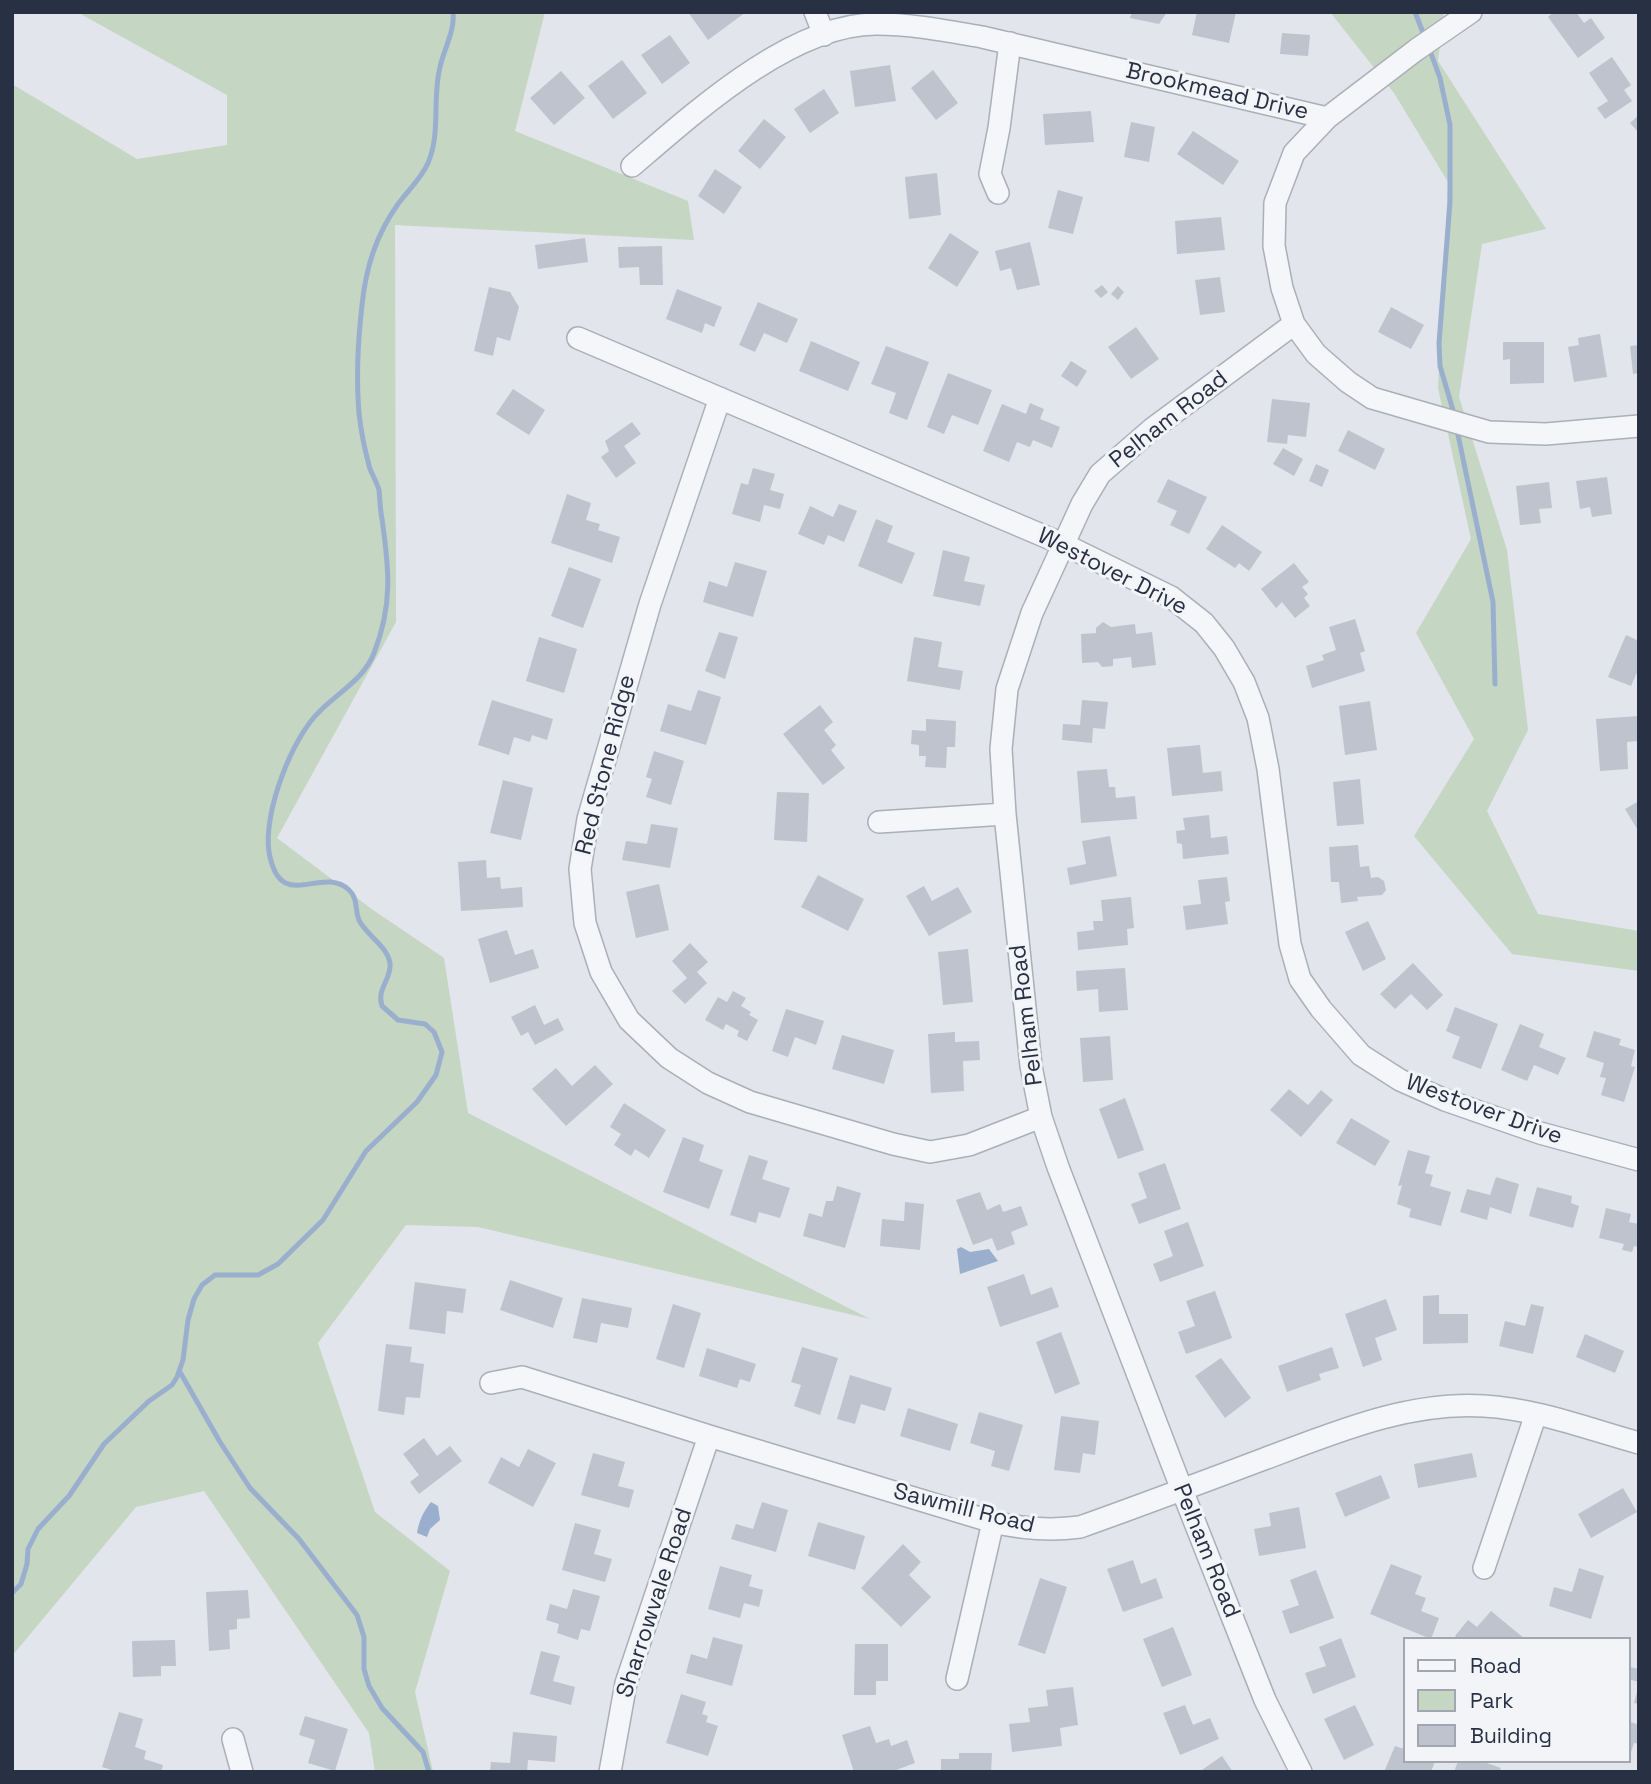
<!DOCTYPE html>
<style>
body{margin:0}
#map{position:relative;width:1651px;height:1784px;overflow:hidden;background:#e2e5eb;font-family:"Space Grotesk",sans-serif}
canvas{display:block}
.frame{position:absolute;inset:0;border:14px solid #283044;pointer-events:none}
.legend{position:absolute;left:1403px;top:1637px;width:228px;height:126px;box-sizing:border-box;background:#f2f4f8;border:2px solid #a1a6b0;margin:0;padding:9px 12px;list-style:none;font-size:21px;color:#283044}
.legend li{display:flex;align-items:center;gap:14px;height:35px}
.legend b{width:35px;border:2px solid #a1a6b0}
</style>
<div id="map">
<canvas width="1651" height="1784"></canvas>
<div class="frame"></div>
<ul class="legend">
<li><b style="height:9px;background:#f5f6f9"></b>Road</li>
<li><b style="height:19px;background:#c5d6c2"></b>Park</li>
<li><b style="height:19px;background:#bec3ce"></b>Building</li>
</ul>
</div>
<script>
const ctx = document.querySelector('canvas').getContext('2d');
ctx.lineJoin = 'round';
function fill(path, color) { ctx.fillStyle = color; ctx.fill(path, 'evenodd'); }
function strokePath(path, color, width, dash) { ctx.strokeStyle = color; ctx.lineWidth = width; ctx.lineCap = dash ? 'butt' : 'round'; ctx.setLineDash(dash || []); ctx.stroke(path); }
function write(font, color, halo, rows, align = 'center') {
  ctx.font = font + ' "Space Grotesk",sans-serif'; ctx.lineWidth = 6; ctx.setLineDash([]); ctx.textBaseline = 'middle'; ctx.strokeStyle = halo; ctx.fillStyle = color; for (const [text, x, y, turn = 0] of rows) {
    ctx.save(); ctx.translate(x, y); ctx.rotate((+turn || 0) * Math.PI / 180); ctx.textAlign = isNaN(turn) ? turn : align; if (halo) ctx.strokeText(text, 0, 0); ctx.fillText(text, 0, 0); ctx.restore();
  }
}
fill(new Path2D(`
 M77,12H545L515,131L688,201L694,240L395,225L396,622L277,838L373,910L444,958L468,1113L870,1319L478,1227L406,1225L318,1343L375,1512L450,1571L415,1692L433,1772H375L369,1733L204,1491L136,1507L12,1656V84L137,159L227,145V95Z
 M1330,12H1444L1438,61L1546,229L1482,244L1459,397L1507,550L1528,730L1487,811L1538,914L1639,931V971L1512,954L1414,836L1474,739L1416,633L1471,539L1438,388L1448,182L1394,93Z`), '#c5d6c2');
fill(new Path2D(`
 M961,1247L970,1252L989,1249L998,1261L960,1274L957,1249Z
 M431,1502L438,1506L440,1520L430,1529L427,1537L417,1533C419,1521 423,1512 431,1502Z`), '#9aafce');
strokePath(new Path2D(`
 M1415,12L1425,38
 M1429,48L1440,78L1450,125V202L1439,343L1440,366L1455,417
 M1457,430L1493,602L1495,684
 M180,1372L220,1442L250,1488L299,1539L357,1615L364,1637V1669L369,1686L382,1708L423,1752L429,1772
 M12,1593L21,1584L27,1564L28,1549L38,1529L69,1496L104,1444L149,1401L172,1385L177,1377L183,1360L188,1320L194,1299L202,1285L215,1275H258L278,1264L323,1220L366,1151L417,1102L436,1075L442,1052L434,1032L425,1024L398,1020L382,1006C376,989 392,979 390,963C387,946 368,936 360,922C354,912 359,899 349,890C321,864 280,915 269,852C263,813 292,737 320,711C339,692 364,679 374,653C393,605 389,568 382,519C380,509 380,500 379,490C377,483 373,476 370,469C365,451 361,432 359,413C356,378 358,340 362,305C366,267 376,235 398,204C408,190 421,179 428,163C441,133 432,99 440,67C444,49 455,31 453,12`), '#9aafce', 5);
fill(new Path2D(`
 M688,12H746L708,40Z
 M1132,12H1167L1159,24L1130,18Z
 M1197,12H1236L1229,43L1192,35Z
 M1554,12H1576L1584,23L1591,18L1605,38L1578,58L1548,17Z
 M1282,33L1310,35L1308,56L1280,54Z
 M670,35L690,63L662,84L641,55Z
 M1612,57L1631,85L1624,90L1632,101L1605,119L1597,108L1608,101L1589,73Z
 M622,60L647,93L613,119L588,86Z
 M890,65L896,101L855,107L850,71Z
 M933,70L958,103L936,120L911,88Z
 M561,71L585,98L554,125L530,98Z
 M824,89L839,113L810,133L794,109Z
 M1091,111L1094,142L1045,145L1043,114Z
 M1639,115V133L1630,123Z
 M764,119L786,137L760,169L738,151Z
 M1131,122L1155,127L1149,162L1124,157Z
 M1193,131L1239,161L1223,185L1177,154Z
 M715,169L742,187L724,214L698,196Z
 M937,173L941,215L909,219L905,177Z
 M1058,190L1083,197L1073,234L1048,228Z
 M1221,217L1225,250L1177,254L1175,221Z
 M950,233L979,252L957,287L928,268Z
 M585,238L588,262L538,269L535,245Z
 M1030,242L1040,285L1017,290L1011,268L1000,271L995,251Z
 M662,246L663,285H640L639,267L619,268L618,247Z
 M1220,277L1225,312L1200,315L1195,280Z
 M1102,285L1108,292L1101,298L1094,291Z
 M1118,286L1124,292L1118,300L1111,294Z
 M489,287L510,292L519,307L510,341L497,337L493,356L474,351Z
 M677,289L722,307L714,327L705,323L702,333L666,319Z
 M758,302L798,319L787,343L764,333L755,352L739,345Z
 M1391,307L1424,325L1411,349L1378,332Z
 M1136,327L1159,359L1131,379L1108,347Z
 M1600,334L1607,377L1574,382L1568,347L1579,345L1578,338Z
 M811,341L860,362L848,391L799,371Z
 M1503,342H1544V383L1510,384V359L1503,360Z
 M1639,345V373L1633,374L1630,346Z
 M886,346L929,362L907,420L889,413L896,393L871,384Z
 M1071,361L1087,371L1077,387L1061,376Z
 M948,373L992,390L978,425L952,415L944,434L927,427Z
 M513,389L545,410L529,435L496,414Z
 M1272,399L1310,403L1306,437L1288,435L1287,444L1267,442Z
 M1030,403L1044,409L1040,419L1060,427L1052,448L1033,440L1030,447L1017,442L1009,462L983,451L1002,404L1026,414Z
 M632,422L641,434L624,446L636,463L616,478L601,457L609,451L605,441Z
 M1348,430L1385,449L1375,470L1338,451Z
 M1283,448L1303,459L1294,476L1273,464Z
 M1316,464L1329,470L1322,487L1309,481Z
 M753,468L775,474L770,490L784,494L780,509L764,505L760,522L732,514L741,483L748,485Z
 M1607,477L1612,514L1592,517L1590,507L1580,509L1576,481Z
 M1168,479L1207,497L1189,534L1170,525L1177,511L1157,502Z
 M1549,482L1552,508L1539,509L1541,523L1520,525L1516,486Z
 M567,494L591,503L586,520L600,524L598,530L620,537L612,563L551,543Z
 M839,504L857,511L844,542L828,535L824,545L798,534L810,506L833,517Z
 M876,519L893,526L887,542L915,553L902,584L858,566Z
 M1222,525L1262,552L1249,571L1239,563L1235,568L1206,549Z
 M943,550L970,557L964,581L985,585L980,606L933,596Z
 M735,562L767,571L753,617L703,602L709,581L727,587Z
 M1294,563L1309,582L1302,587L1308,594L1304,598L1310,606L1295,618L1282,602L1276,608L1261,589Z
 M569,567L601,579L583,628L551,616Z
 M1355,619L1365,651L1360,653L1365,671L1312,688L1306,666L1324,660L1322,655L1336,650L1329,627Z
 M1103,622L1111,627L1135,624L1136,634L1152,632L1156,665L1132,668L1131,657L1113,659V666L1102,667L1098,662L1082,663L1081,634L1096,633V628Z
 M719,632L738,637L725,679L705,671Z
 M1626,635L1639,641V668L1631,686L1608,677Z
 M539,637L577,649L564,693L526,681Z
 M914,637L942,642L938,667L963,671L960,690L907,681Z
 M698,690L721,697L706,745L660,731L668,704L691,711Z
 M492,700L553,719L547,740L532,735L530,742L514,737L509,755L478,745Z
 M1082,700L1108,702L1105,729L1093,728L1092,743L1062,740L1063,724L1080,725Z
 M1370,701L1377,750L1345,755L1339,706Z
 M820,705L833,722L824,730L836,745L831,750L845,768L823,785L783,734Z
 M1639,716V741L1627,742L1628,769L1600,771L1596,719Z
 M926,719L956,721L955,747H947L946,768L925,767L926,756H919V745L911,744L912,730L926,731Z
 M1200,745L1203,773L1221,771L1223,791L1172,796L1167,748Z
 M654,751L684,761L671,805L646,797L652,779L646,777Z
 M1107,769L1109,787H1115L1116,798L1135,796L1137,819L1081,823L1077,771Z
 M1360,779L1364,824L1337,826L1333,782Z
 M503,780L533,788L521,840L490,833Z
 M777,792L809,793L807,842L774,840Z
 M1639,801V832L1625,809Z
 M1209,815L1211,838L1227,836L1229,854L1183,859L1182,844L1177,843L1176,831L1185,830L1183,818Z
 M651,824L678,828L670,868L622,860L626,841L647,844Z
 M1110,836L1117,876L1070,885L1067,868L1086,864L1082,841Z
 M1358,845L1360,867L1369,866L1371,878L1378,877L1384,881L1386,890L1382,895L1357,897L1358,901L1341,903L1339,882H1331L1329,847Z
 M486,860L487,878L500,877L501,889L522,887L523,907L461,911L458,862Z
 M818,875L864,899L848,931L801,907Z
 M1227,877L1230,901L1225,902L1228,924L1186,930L1183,906L1201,904L1198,880Z
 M659,884L669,930L636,938L626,892Z
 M924,886L932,901L958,887L972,912L929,936L906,896Z
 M1131,897L1134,928L1127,929L1128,945L1078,950L1077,932L1094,930L1093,921H1103L1101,900Z
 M1368,921L1386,959L1363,971L1345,932Z
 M507,930L515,955L533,949L539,968L490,983L478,939Z
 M690,943L708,962L697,972L707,983L685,1004L672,991L687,978L672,961Z
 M968,949L973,1002L943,1005L938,952Z
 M1413,963L1443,995L1427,1010L1411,994L1395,1009L1380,994Z
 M1125,968L1128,1010L1099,1012L1098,989L1077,991L1076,971Z
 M733,991L746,998L741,1006L751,1012L749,1015L758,1020L747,1041L737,1036L739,1031L726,1024L723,1030L705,1020L718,997L727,1002Z
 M535,1005L544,1025L558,1018L564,1030L535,1045L528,1032L521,1036L511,1017Z
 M1455,1007L1498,1024L1481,1069L1452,1058L1460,1037L1446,1031Z
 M786,1009L824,1021L816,1045L795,1037L788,1057L772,1051Z
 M1520,1024L1544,1034L1539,1047L1566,1058L1558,1075L1534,1065L1527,1081L1501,1070Z
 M1594,1031L1621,1039L1619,1045L1635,1050L1631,1066L1635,1067L1624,1102L1601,1095L1606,1078L1600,1077L1604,1063L1586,1057Z
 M955,1032V1042L979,1041L980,1060L963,1061L964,1091L931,1093L928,1034Z
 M842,1035L894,1050L884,1084L832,1069Z
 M1110,1036L1113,1080L1083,1082L1080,1038Z
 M595,1065L613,1084L566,1126L532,1089L556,1068L572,1086Z
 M1289,1089L1308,1105L1321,1090L1333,1100L1301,1137L1270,1110Z
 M1125,1098L1144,1150L1118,1159L1099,1109Z
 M624,1103L666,1130L649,1158L635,1149L631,1156L614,1145L621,1134L610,1127Z
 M1351,1118L1390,1141L1375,1166L1336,1143Z
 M683,1137L704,1145L699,1161L723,1170L709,1209L663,1192Z
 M1408,1150L1430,1156L1425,1173L1433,1175L1430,1186L1451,1192L1441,1226L1409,1217L1411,1209L1397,1204L1402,1185L1398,1186Z
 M749,1155L768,1161L762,1179L790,1188L780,1218L759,1212L756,1223L730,1215Z
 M1165,1163L1181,1209L1139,1224L1131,1204L1147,1198L1138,1173Z
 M1496,1177L1519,1184L1511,1214L1490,1207L1487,1220L1460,1212L1467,1189L1490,1195Z
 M837,1186L861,1193L845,1248L803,1236L809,1213L822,1217L826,1201H833Z
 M1537,1187L1572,1196L1571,1203L1579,1206L1573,1228L1529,1216Z
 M980,1192L987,1210L1000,1204L1003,1212L1021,1206L1028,1225L1011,1232L1015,1244L997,1251L992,1238L973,1245L956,1200Z
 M905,1202L924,1204L920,1250L880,1246L882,1219L904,1221Z
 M1606,1208L1631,1214L1629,1222L1639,1224V1247L1634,1246L1632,1252L1622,1250L1624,1244L1599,1238Z
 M1188,1222L1204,1266L1160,1282L1153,1264L1173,1256L1164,1231Z
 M1024,1274L1031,1295L1052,1287L1059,1307L1000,1327L987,1287Z
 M510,1280L563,1298L553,1328L500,1310Z
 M415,1282L466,1289L463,1313L447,1311L445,1334L409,1329Z
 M1215,1291L1232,1338L1186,1354L1178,1332L1195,1326L1186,1301Z
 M1439,1295V1314H1468V1343L1423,1344V1296Z
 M582,1298L632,1308L628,1328L601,1323L597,1343L573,1338Z
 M1386,1299L1397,1330L1375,1338L1382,1360L1363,1367L1345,1314Z
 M673,1304L701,1313L684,1368L656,1359Z
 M1531,1304L1544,1307L1533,1354L1499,1346L1505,1321L1525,1326Z
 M1061,1332L1080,1384L1055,1394L1036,1342Z
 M1585,1334L1624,1351L1615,1373L1576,1357Z
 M386,1344L412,1347L410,1362L424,1364L420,1398L406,1397L404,1415L378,1411Z
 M802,1347L838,1358L820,1415L794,1406L801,1385L791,1382Z
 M1332,1347L1339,1368L1319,1374L1321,1380L1287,1392L1278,1366Z
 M707,1348L756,1364L750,1382L740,1379L737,1388L699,1376Z
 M1221,1358L1251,1398L1225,1418L1195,1376Z
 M850,1375L892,1388L885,1411L861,1404L855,1424L837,1419Z
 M908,1408L958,1424L950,1451L900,1436Z
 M979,1412L1023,1425L1009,1471L991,1466L995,1451L970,1443Z
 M1061,1416L1099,1421L1095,1455L1083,1453L1080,1473L1054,1470Z
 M424,1438L437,1456L450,1446L462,1461L419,1494L410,1482L419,1475L403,1454Z
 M528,1449L556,1463L533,1507L488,1483L501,1457L519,1467Z
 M593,1453L625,1462L618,1486L634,1490L629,1508L581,1495Z
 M1472,1453L1477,1477L1418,1488L1414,1464Z
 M1381,1475L1390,1498L1345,1517L1335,1493Z
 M1623,1488L1637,1512L1591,1538L1578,1514Z
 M762,1502L788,1510L776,1552L731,1539L736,1524L753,1529Z
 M1299,1507L1306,1548L1259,1556L1254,1529L1271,1526L1269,1513Z
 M818,1522L865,1536L855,1570L808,1556Z
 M575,1523L601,1530L594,1554L612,1559L605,1582L562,1570Z
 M903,1544L921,1562L909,1575L931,1597L901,1627L861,1588Z
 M1133,1560L1141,1584L1156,1578L1163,1598L1123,1612L1107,1569Z
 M1391,1564L1422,1576L1415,1594L1426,1598L1421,1611L1439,1618L1431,1639L1370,1614Z
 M720,1566L752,1575L749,1586L763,1590L759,1607L744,1603L740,1618L708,1609Z
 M1579,1568L1604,1576L1591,1619L1549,1606L1554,1587L1572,1592Z
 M1316,1570L1334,1618L1290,1634L1282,1611L1299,1605L1290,1580Z
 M1040,1578L1067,1587L1045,1654L1018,1645Z
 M573,1589L600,1596L590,1631L581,1629L578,1640L557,1633L559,1624L546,1620L550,1604L567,1609Z
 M248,1590L250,1618L237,1619V1629L229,1630L230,1649L209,1651L206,1592Z
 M1491,1611L1525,1639H1458L1455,1636L1468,1620L1477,1627Z
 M1173,1627L1192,1675L1162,1687L1143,1639Z
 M713,1637L743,1645L732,1686L686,1673L691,1654L707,1659Z
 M1341,1638L1356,1677L1313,1694L1305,1673L1326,1666L1319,1647Z
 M175,1640L176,1666H161V1676L133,1677L132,1641Z
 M855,1644H888V1681H876V1695H854Z
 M541,1651L560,1656L553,1681L575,1687L571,1705L530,1694Z
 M1630,1667L1639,1669V1682L1628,1679Z
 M1073,1687L1078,1725L1060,1728L1062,1746L1012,1752L1009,1724L1030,1722L1028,1708L1048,1706L1046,1690Z
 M1638,1688H1639V1704L1634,1703Z
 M681,1694L706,1702L702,1714L708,1716L706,1722L718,1726L708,1756L666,1743Z
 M1185,1705L1193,1725L1210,1718L1219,1739L1180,1755L1163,1713Z
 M1355,1705L1374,1745L1344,1760L1324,1719Z
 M119,1712L143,1719L135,1747L146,1751L144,1759L163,1765L161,1772H118L102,1767Z
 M305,1716L348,1729L335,1771L308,1763L315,1740L299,1735Z
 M1628,1721L1639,1725V1744L1634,1743L1629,1758Z
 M870,1726L876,1743L889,1739L891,1746L907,1740L915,1763L891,1772H854L842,1735Z
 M513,1732L557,1736L555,1762L528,1760L527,1772H490L491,1762L510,1763Z
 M1395,1746L1404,1749V1761H1435L1431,1772H1384Z
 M959,1753H992L991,1772H941V1759H959Z
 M1222,1756L1233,1772H1199Z
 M1458,1761H1481L1501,1768L1499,1772H1454Z`), '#bec3ce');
const minor = new Path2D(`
 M815,12L824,35
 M1471,12L1416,50L1327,118L1294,153L1275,203L1274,246L1282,288L1294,324L1316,354L1348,382L1372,398L1489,432L1546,434L1639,426
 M632,166C694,113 791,24 876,24C912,24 947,31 982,37L1327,118
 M998,193L990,174L999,128L1010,43
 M1294,324L1152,429L1100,474L1082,504L1032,613L1007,689L1001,749L1005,814L1031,1066L1041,1117L1058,1167L1182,1490L1265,1700L1301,1772
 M578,338L1065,545L1171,597L1204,623L1224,648L1244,682L1258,718L1268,769L1290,944L1300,979L1321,1009L1361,1055L1400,1080L1445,1100L1540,1133L1639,1160
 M720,398L650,604L588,819L580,869L585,923L601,972L629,1020L669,1058L708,1083L750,1102L893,1144L930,1152L969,1145L1041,1117
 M879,822L1005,814
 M491,1383L522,1377L709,1436L993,1522C1023,1529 1050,1531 1080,1527C1142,1505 1203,1482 1264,1459C1334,1433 1408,1401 1484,1406C1537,1409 1588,1429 1639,1443
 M1484,1568L1536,1414
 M957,1679L993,1522
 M233,1739L242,1772
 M610,1772L626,1683L709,1436`);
strokePath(minor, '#aaafb9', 24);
strokePath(minor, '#f5f6f9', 21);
write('23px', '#283044', '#f2f4f8', [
 ["Brookmead Drive",1217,92,13],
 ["Pelham Road",1169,420,-38],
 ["Westover Drive",1112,572,27],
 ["Red Stone Ridge",606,765,-76],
 ["Pelham Road",1027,1015,-97],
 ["Westover Drive",1484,1110,20],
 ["Sawmill Road",964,1509,14],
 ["Pelham Road",1206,1551,68],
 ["Sharrowvale Road",655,1603,-72]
]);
</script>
